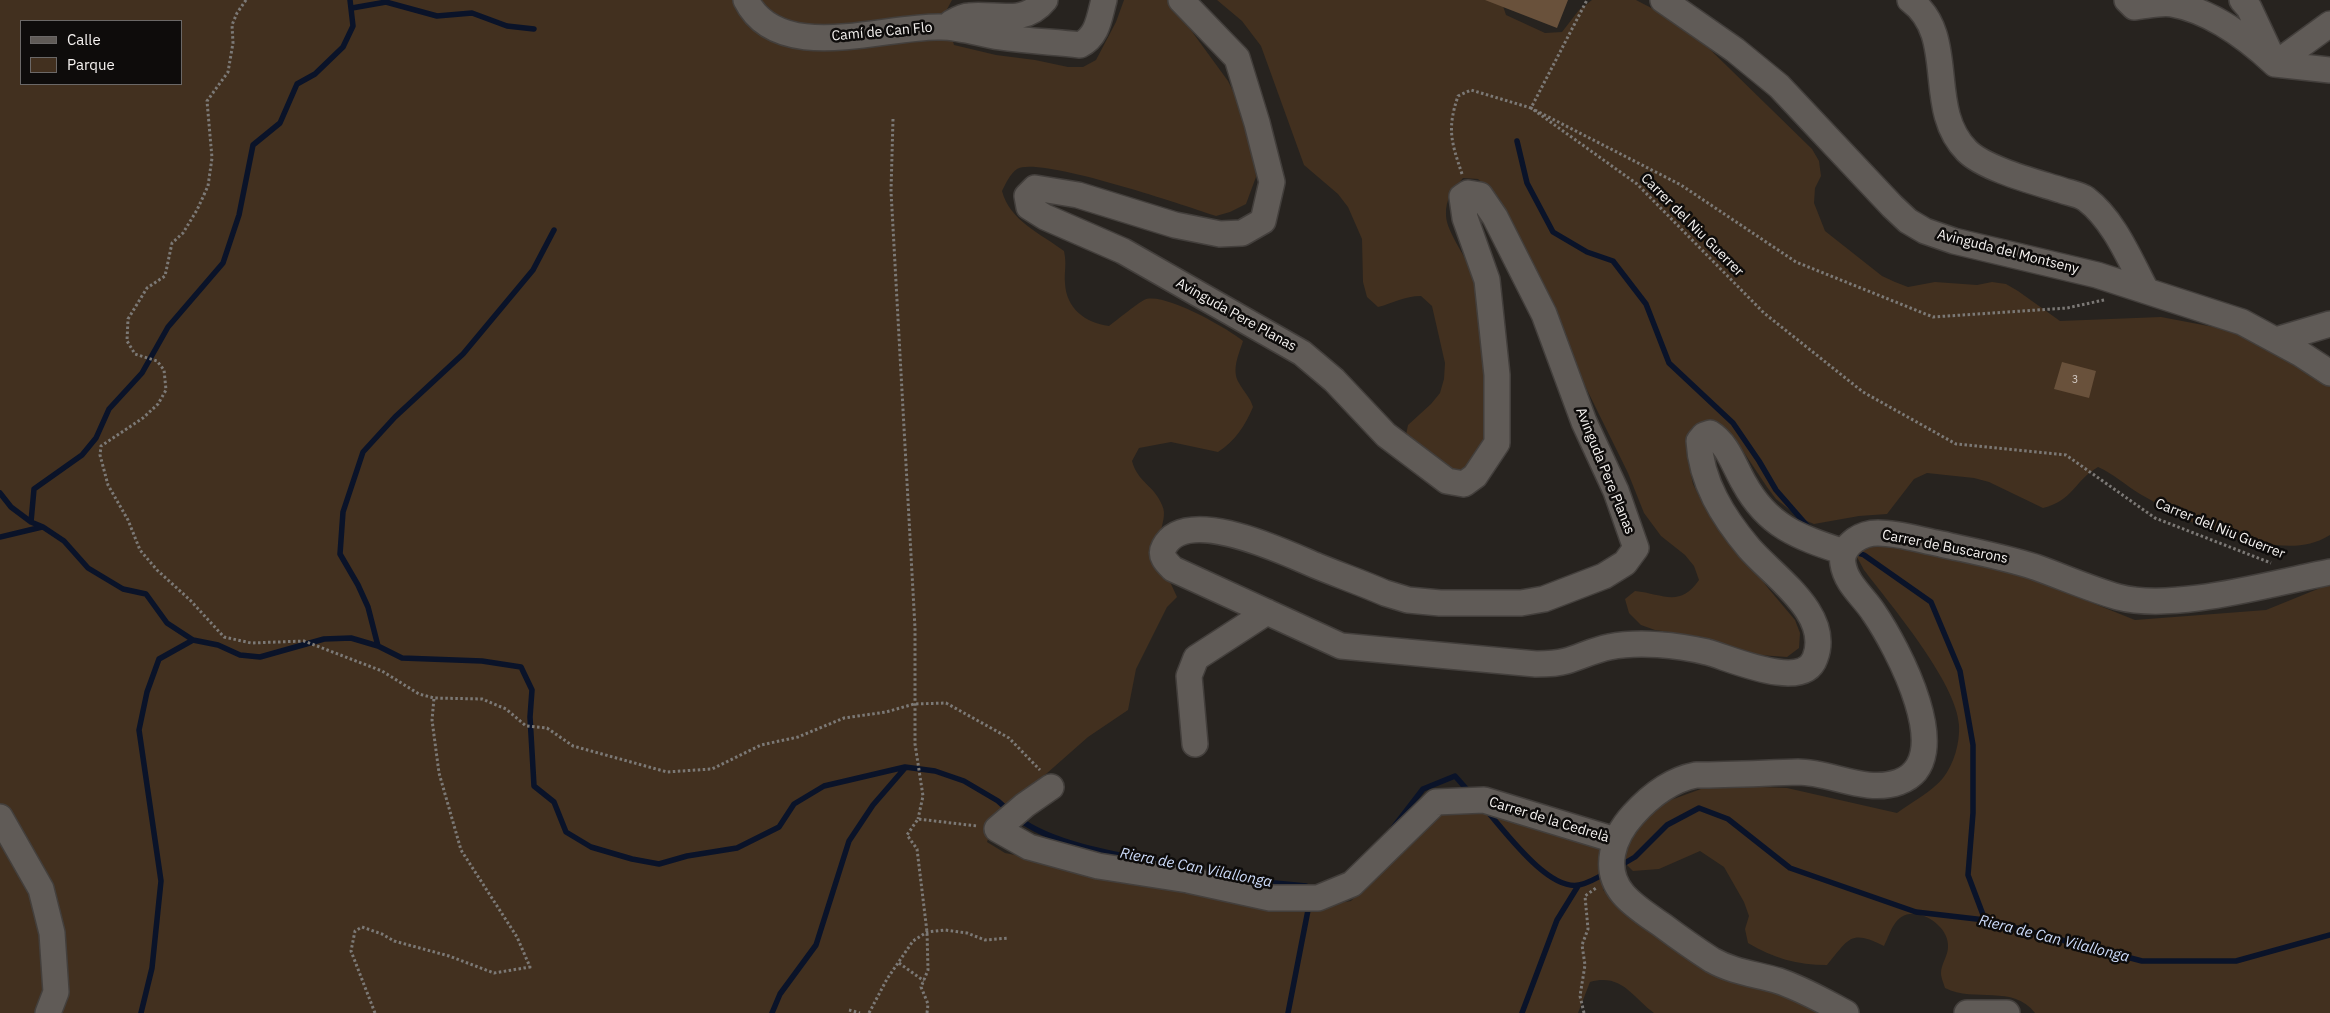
<!DOCTYPE html>
<meta charset="utf-8">
<style>
body{margin:0}
#map{position:relative;width:2330px;height:1013px;overflow:hidden;background:#27231f;font-family:"IBM Plex Sans",sans-serif}
canvas{display:block}
.legend{position:absolute;left:20px;top:20px;width:162px;height:65px;box-sizing:border-box;background:#0e0c0b;border:1px solid #6b6867;margin:0;padding:6px 9px;list-style:none;font-size:15px;color:#f6f3f1}
.legend li{display:flex;align-items:center;gap:10px;height:25px}
.legend b{width:25px;border:1px solid #6b6867}
</style>
<div id="map">
<canvas width="2330" height="1013"></canvas>
<ul class="legend">
<li><b style="height:6px;background:#605b57"></b>Calle</li>
<li><b style="height:14px;background:#42301f"></b>Parque</li>
</ul>
</div>
<script>
const ctx = document.querySelector('canvas').getContext('2d');
ctx.lineJoin = 'round';
function fill(path, color) { ctx.fillStyle = color; ctx.fill(path, 'evenodd'); }
function strokePath(path, color, width, dash) { ctx.strokeStyle = color; ctx.lineWidth = width; ctx.lineCap = dash ? 'butt' : 'round'; ctx.setLineDash(dash || []); ctx.stroke(path); }
function write(font, color, halo, rows, align = 'center') {
  ctx.font = font + ' "IBM Plex Sans",sans-serif'; ctx.lineWidth = 5; ctx.setLineDash([]); ctx.textBaseline = 'middle'; ctx.strokeStyle = halo; ctx.fillStyle = color; for (const [text, x, y, turn = 0] of rows) {
    ctx.save(); ctx.translate(x, y); ctx.rotate((+turn || 0) * Math.PI / 180); ctx.textAlign = isNaN(turn) ? turn : align; if (halo) ctx.strokeText(text, 0, 0); ctx.fillText(text, 0, 0); ctx.restore();
  }
}
fill(new Path2D(`
 M0,0H952L945,13L954,45L996,55L1035,60L1068,67H1083L1096,60L1116,22L1124,0H1172L1185,22L1228,81L1241,107L1255,163L1256,177L1246,204L1230,212L1216,216C1185,206 1040,156 1017,169C1010,174 1006,183 1002,191C1010,221 1040,233 1064,251C1067,265 1064,271 1065,283C1066,308 1085,323 1109,326C1120,318 1132,307 1144,300C1162,291 1227,328 1243,341C1239,354 1231,370 1239,383C1244,392 1250,397 1253,407C1245,426 1235,441 1218,452L1171,442L1139,448L1132,461C1138,483 1154,485 1162,505C1167,515 1161,524 1161,535C1160,547 1161,561 1162,574L1171,584L1177,597L1167,607L1136,669L1128,710L1088,737L995,819L987,842L1005,853L1142,880L1319,906L1351,901L1441,810L1481,806L1600,840L1604,874L1603,890L1658,933L1734,981L1794,999L1825,1013H1654C1632,997 1622,973 1590,982L1578,1013H0ZM21,21H181V84H21Z
 M1217,0H1501L1506,15L1545,33L1562,32L1579,10L1592,0H1636L1686,26L1812,149L1819,161L1821,176L1815,188L1814,203L1825,231L1882,276L1895,282L1908,287L1935,282L1977,285L1992,282L2006,284L2018,291L2060,321L2161,317L2219,328L2246,337L2330,386V535C2312,546 2295,547 2275,545C2221,542 2186,520 2140,494C2125,485 2114,474 2098,467C2074,481 2074,500 2043,508L1989,482L1974,478L1927,473L1914,479L1887,514L1859,516L1814,524L1800,518L1776,499L1767,487L1733,436L1722,426L1707,421L1692,428L1686,441L1687,456L1693,484L1700,498L1768,588L1795,620L1800,633L1799,648L1787,657L1759,655L1702,637L1655,630L1641,625L1629,613L1625,599L1635,591C1663,594 1680,608 1699,580L1694,566L1685,555L1661,536L1644,513L1628,473L1557,329L1505,210L1499,198L1478,179L1463,178C1453,189 1445,200 1446,215C1446,233 1471,262 1476,284C1488,335 1485,391 1488,443L1468,468L1455,471L1405,440L1408,425L1431,404L1440,393L1444,379L1445,363L1432,306L1421,296C1404,296 1394,303 1378,307L1367,297L1363,282L1362,239L1348,207L1338,194L1304,165L1261,46L1242,21Z
 M1873,537L2005,568L2135,620L2266,610L2330,584V1013H2035C2013,984 1975,1003 1945,988C1944,984 1941,978 1941,973C1941,964 1948,956 1948,947C1949,930 1931,916 1916,914C1895,912 1892,930 1884,946C1850,929 1849,939 1827,965C1797,965 1773,958 1748,943L1745,929L1749,916L1744,902L1724,867L1700,851L1659,869L1633,871L1621,859L1627,836L1657,805L1712,785L1787,788L1897,813C1910,803 1933,791 1943,778C1954,764 1960,743 1959,725C1957,683 1890,604 1864,570L1857,557L1861,543Z`), '#42301f');
strokePath(new Path2D(`
 M352,8L386,2L437,16L472,13L507,26L534,29
 M1517,141L1527,183L1553,232L1587,252L1613,261L1646,304L1669,363L1733,423L1759,461L1776,490L1810,529
 M0,493L11,507L31,522L43,527L64,541L88,568L123,589L146,594L167,623L193,640L218,645L240,655L260,657L324,639L351,638L378,646L402,658L482,661L521,667L532,690L530,717L534,786L554,802L566,832L591,847L632,859L659,864L687,856L737,848L779,827L794,804L824,786L905,767L935,771L964,781L998,801L1009,811
 M31,522L34,489L82,455L96,438L109,409L142,373L168,327L223,263L239,215L253,145L280,123L297,84L315,74L343,47L353,26L350,0
 M0,537L42,527
 M1855,552L1864,555L1931,602L1960,671L1973,745V813L1968,875L1985,920
 M378,646L368,607L358,585L340,554L343,512L363,452L395,417L463,354L533,270L554,230
 M1486,810C1505,831 1548,891 1579,885C1589,883 1599,877 1607,872
 M1018,818C1055,848 1138,858 1185,867
 M1393,828L1423,789L1455,776L1471,794
 M1618,867L1635,857L1667,825L1699,808L1728,819L1790,868L1916,912L1985,920L2142,961H2236L2330,935
 M1221,875L1254,881L1306,886
 M141,1013L152,968L161,881L139,730L147,692L159,659L193,640
 M772,1013L780,994L816,945L849,841L873,805L905,768
 M1288,1013L1309,905
 M1522,1013L1557,920L1578,886`), '#0a1329', 5.5);
fill(new Path2D(`
 M1485,0H1568L1557,28Z
 M2062,362L2096,371L2089,398L2054,389Z`), '#69513b');
const minor = new Path2D(`
 M746,0C779,66 885,25 941,27C960,27 981,34 1000,37C1027,41 1053,42 1080,45C1098,36 1099,18 1104,0
 M1181,0L1237,58L1257,123L1272,182L1263,221L1242,233L1220,234L1175,225L1078,195L1035,188L1027,196L1029,207L1045,217L1123,251L1302,353L1334,380L1386,435L1447,481L1464,484L1475,476L1497,443V375L1487,280L1465,218L1462,197L1468,193L1480,195L1495,217L1544,314L1584,422L1616,491L1636,548L1625,563L1604,576L1544,599L1521,603H1440L1408,600L1385,593C1362,583 1339,575 1317,566C1286,553 1186,504 1164,547C1159,556 1167,563 1173,569L1341,646L1536,664C1546,664 1556,664 1566,661C1580,657 1594,650 1609,647C1639,641 1677,645 1707,652C1730,658 1803,692 1815,658C1832,614 1774,577 1749,548C1723,517 1701,482 1699,441L1704,435L1710,433C1728,444 1734,466 1744,483C1768,527 1799,537 1844,552
 M1663,0L1735,50L1779,86L1892,206L1908,221L1925,231L1954,241L2097,275L2242,322L2301,354L2330,373
 M1910,0C1959,36 1924,108 1967,151C1985,169 2036,182 2061,190C2069,193 2079,194 2086,199C2114,220 2130,260 2146,290
 M2127,0L2134,7C2146,6 2161,2 2172,4C2212,11 2247,38 2275,64
 M2242,0L2249,8L2271,55
 M951,23C956,20 963,16 969,16C996,13 1024,26 1045,0
 M2275,64L2330,24
 M2275,64L2330,70
 M2276,340L2330,324
 M1195,744L1189,676L1196,658L1267,612
 M1051,787L1025,805L997,829L1029,847L1098,866L1188,880L1270,898H1318L1352,884L1436,802L1484,800L1615,840
 M0,817L41,889L52,933L56,992L48,1013
 M1846,1013C1824,1001 1802,989 1779,981C1756,974 1733,972 1712,960C1695,949 1678,937 1662,925C1649,916 1633,906 1623,894C1602,869 1613,837 1633,815C1650,796 1670,780 1696,775C1730,775 1764,773 1798,772C1831,772 1866,794 1899,782C1959,761 1896,645 1874,613C1864,597 1846,584 1843,564C1841,554 1847,546 1855,540C1862,535 1870,533 1878,533C1899,533 1920,540 1941,544C1972,551 2004,557 2035,567C2063,577 2090,589 2118,597C2174,612 2272,583 2330,572
 M1967,1013H2007`);
strokePath(minor, '#433f3c', 28);
strokePath(new Path2D(`
 M246,0L237,13L232,25L233,43L228,72L207,101L212,158L208,186L197,210L183,233L172,243L165,276L147,288L128,319L127,341L135,354L157,361L164,370L166,390L158,404L143,418L101,446L100,455L108,485L128,520L140,550L157,570L190,600L224,637L251,643L304,641L382,671L419,694L434,698L482,699L506,709L526,726L547,728L573,746L667,772L712,769L761,745L798,737L844,718L886,712L914,704L946,703L1009,738L1040,770
 M893,119L891,191L915,628V744L923,796L918,819
 M1462,174C1451,141 1447,129 1458,96L1471,90L1531,108L1587,0
 M2104,300L2067,308L1933,317L1796,262L1681,185L1531,108L1637,184L1764,313L1863,392L1956,444L2066,455L2155,518L2271,563
 M899,963L924,981
 M849,1010L860,1013
 M375,1013L351,951L355,931L362,927L382,934L394,941L449,956L494,973L530,967L517,937L461,850L439,773L432,720L434,698
 M869,1013L887,979L913,941L927,932L945,930L967,933L985,940L1009,938
 M927,1013L928,1004L921,987L928,970L927,932L917,849L907,835L918,819L977,826
 M1584,1013L1580,996L1585,965L1582,945L1588,929L1585,896L1596,888`), '#7c7976', 3, [2.5, 2.5]);
strokePath(minor, '#605b57', 25);
write('11px', '#d3cac4', null, [
 ["3",2075,380]
]);
write('14px', '#f6f3f1', '#0e0c0b', [
 ["Camí de Can Flo",882,32,-5],
 ["Carrer del Niu Guerrer",1692,225,45],
 ["Avinguda del Montseny",2008,252,14],
 ["Avinguda Pere Planas",1236,315,29],
 ["Avinguda Pere Planas",1605,471,68],
 ["Carrer del Niu Guerrer",2220,529,22],
 ["Carrer de Buscarons",1945,547,11],
 ["Carrer de la Cedrelà",1549,820,17]
]);
write('italic 15px', '#ceddfc', '#0e0c0b', [
 ["Riera de Can Vilallonga",1196,868,11],
 ["Riera de Can Vilallonga",2054,939,14]
]);
</script>
